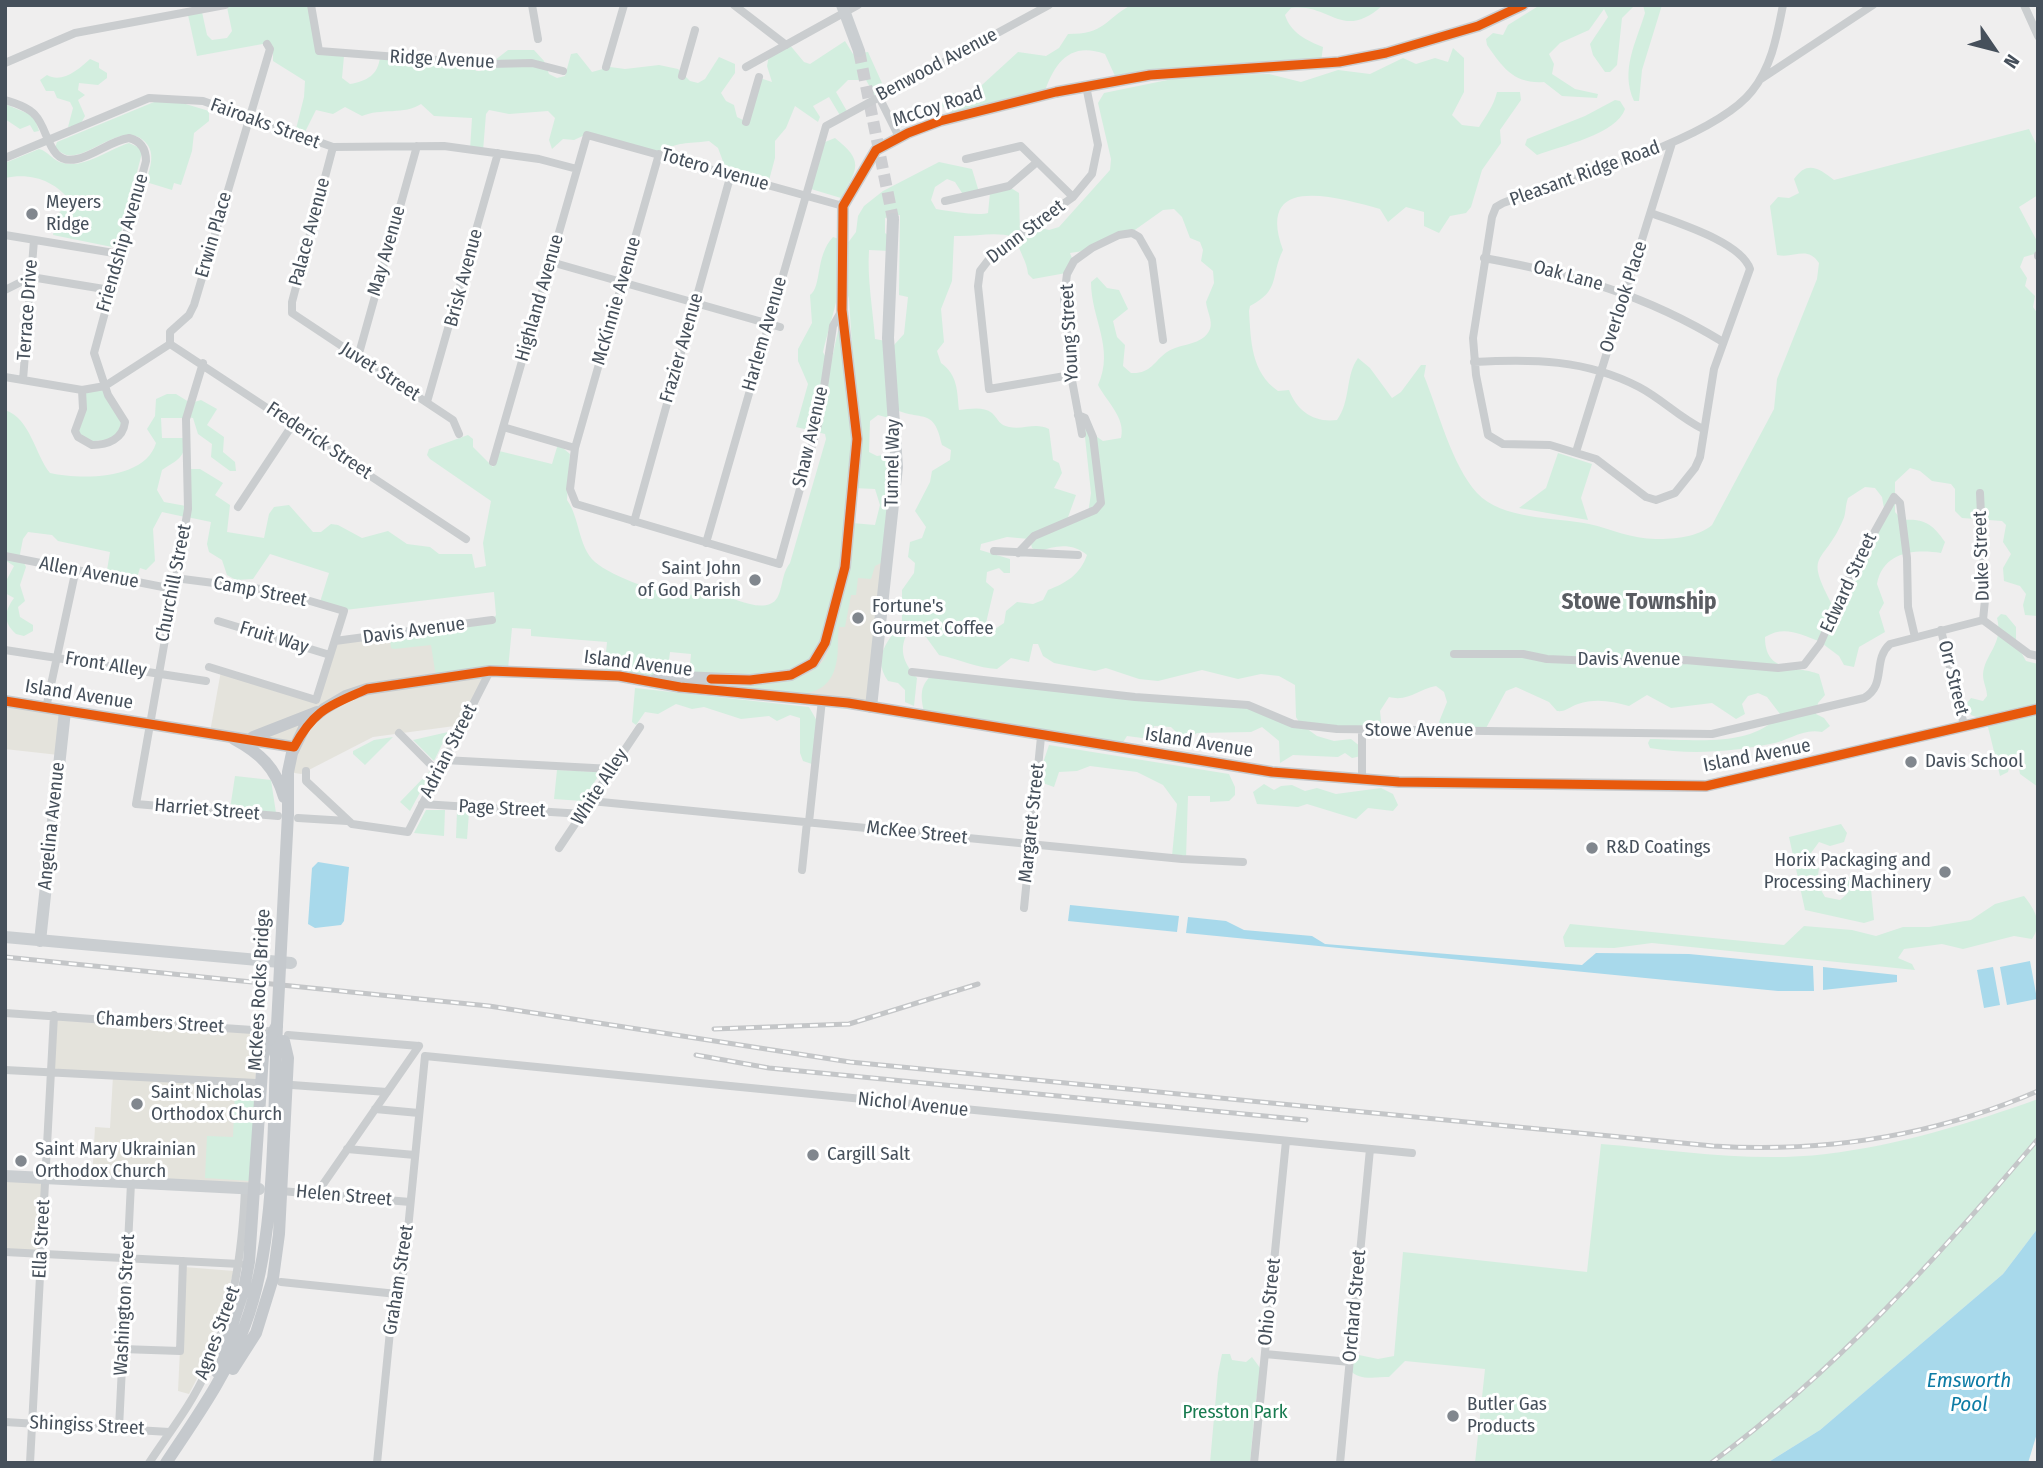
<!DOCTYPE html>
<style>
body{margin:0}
#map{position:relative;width:2043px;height:1468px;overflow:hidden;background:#efeeee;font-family:"Fira Sans Condensed",sans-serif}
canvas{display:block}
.frame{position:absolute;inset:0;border:7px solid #46505b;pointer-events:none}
.north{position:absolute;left:1959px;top:14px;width:70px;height:70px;-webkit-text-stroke:5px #fff;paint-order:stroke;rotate:125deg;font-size:19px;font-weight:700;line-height:28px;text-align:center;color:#46505b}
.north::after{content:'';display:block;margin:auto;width:24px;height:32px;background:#46505b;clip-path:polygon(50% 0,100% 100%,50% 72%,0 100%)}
</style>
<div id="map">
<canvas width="2043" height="1468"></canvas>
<div class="frame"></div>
<div class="north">N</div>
</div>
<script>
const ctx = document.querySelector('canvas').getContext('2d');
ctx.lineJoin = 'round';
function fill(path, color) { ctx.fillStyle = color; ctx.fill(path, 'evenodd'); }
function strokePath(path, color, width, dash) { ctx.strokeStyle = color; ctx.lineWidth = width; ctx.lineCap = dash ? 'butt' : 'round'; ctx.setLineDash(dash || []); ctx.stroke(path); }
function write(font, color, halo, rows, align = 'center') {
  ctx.font = font + ' "Fira Sans Condensed",sans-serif'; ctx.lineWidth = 6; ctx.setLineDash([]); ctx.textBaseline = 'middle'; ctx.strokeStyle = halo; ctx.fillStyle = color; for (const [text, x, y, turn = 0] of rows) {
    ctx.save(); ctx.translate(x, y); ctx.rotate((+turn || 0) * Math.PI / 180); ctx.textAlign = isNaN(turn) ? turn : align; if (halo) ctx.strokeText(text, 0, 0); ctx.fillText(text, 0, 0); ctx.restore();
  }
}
fill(new Path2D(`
 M888,548L871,707L680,687L845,567Z
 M430,629L490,671L462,725L373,737L301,774L288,772L294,747L210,732L221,671L315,700L335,641Z
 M5,701L65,711L59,755L5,749Z
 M54,1015L258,1031L250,1189L92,1181L95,1127L110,1128L113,1076L51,1072Z
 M5,1176L46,1178L41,1254L5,1252Z
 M184,1267L234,1271L203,1367L189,1394L178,1391Z`), '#e4e3dc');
fill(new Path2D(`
 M237,5H310L319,53L344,56L342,78L350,84C367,81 378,75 380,57L471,63L476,71H481L508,50H534L544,61L549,74L557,78L565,76L571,54L577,53L592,72L610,67L625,69L659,65L678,69L690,81L698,83L705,79L719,57L735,64V73L721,93L726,101L734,105L737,117L743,120L760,78L772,82L767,66L769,55L789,44L804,62L810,64L845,41L853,54L868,52L886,92L876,98L866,80H848L836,92L848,113L841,117L829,97L813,106L820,117L818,122L795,106L786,128L775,141V158L768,184L727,172L718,148L709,141C685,144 680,141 658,153L587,134L574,140L563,139L552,149L549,140L555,118L548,111L509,114L489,110L486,114L483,151L470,150L472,118L434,116L421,104C405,115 380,108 362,116L345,107L333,114L316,110L303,136L295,133L304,97L305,81L273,61V46L268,43L197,56L188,15L202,12L207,35L212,40L227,38L232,31L227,7Z
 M1131,5H1383C1342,42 1331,3 1291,8L1285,15C1290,32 1307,41 1323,47L1321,62L1115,76L1105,54C1070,41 1054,63 1044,94L955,116L942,106L944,96L953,93L960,98L971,95L1018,52L1046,56L1059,48L1068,34C1105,34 1103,21 1131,5Z
 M1540,5H1635L1622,18L1617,65L1610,72H1605L1593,55L1590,44L1608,17L1604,9L1589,30L1560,43L1549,54L1554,64L1552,74L1575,89L1598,94L1597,98L1562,96L1544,82C1514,84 1503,68 1487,45L1486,39L1493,33L1503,35L1508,25Z
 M1643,5H1662L1642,70L1639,101H1634C1620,70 1636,43 1645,13Z
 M1453,48L1464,58V92L1452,115L1462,125L1479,127C1486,116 1494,105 1497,92H1520L1521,100L1500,130L1501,143L1482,170L1471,207L1466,213L1450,216L1439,233L1424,226V212L1406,207L1388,222L1380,209C1336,197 1255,173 1283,250C1270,276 1281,290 1250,306L1249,311C1251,342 1251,372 1278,391L1289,390C1297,411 1314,423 1337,420C1351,401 1345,376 1358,358L1370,368L1392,398L1401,392L1421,365H1426L1424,376C1438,410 1452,466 1477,493C1502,520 1554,517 1589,524C1612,529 1631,539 1656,539C1675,539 1698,537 1712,525L1774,409L1777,379L1817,279L1819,263C1807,245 1794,259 1777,255L1770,206L1778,197L1789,198L1799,193L1794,179C1807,160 1819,168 1834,180L2029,129L2038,148V195L2019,207L2038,243V253L2024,257L2020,267L2027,278L2025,286L2035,296L2033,307L2038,314V616L2025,615L2023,605L2026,594L2020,586L2004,581L2003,568L2011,554L2003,542L2006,525L2002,521L1962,518L1955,511V489L1951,484L1932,481L1920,471L1910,468L1895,482V512L1902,520C1924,518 1933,524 1945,542L1941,553C1914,549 1883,552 1877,584L1884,603L1879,612L1885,632L1859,647L1854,667L1844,665L1839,656L1823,644L1849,583L1885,514L1882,497L1875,488L1865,487L1848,498C1845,506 1846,514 1843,520C1823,567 1803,550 1833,606L1819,641C1800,634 1784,625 1765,637C1765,674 1796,665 1819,674L1825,695L1818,703L1816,714L1824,718L1830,726L1822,732C1802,728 1789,741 1770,744C1730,752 1690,755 1650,748L1648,743L1650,739C1690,739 1752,749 1780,714L1767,697L1758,693L1748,696L1742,704L1745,714L1736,719L1712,703L1671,708L1647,695L1629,706C1612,701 1595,698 1578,704C1569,707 1566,712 1557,711L1549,702L1516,687L1506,691L1485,730H1442L1439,722L1447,702L1444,692L1436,686C1418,689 1409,702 1389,697L1380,711L1382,730L1327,728L1299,722L1296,717L1295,685L1279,676L1261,674L1238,679L1202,670L1158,681L1139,679L1106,668L1095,671L1054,663L1043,656L1038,644H1033L1029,662L1011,658L997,669C977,668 959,659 939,655L926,637L917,631L907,634C898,651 905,665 917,678L914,706L905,702V690L898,683L888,681C871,656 889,640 902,622V590L914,573L915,563L908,557L910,542L922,538L926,527L915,511L930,482L932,471L950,460L951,450L942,445C934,408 924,421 896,410L894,345L904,334L908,297L899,295L900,215L885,218V233L892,239L890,251L869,250C867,279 873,310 875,339L886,341L893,419L878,415L870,421L869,452L877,456L895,453L885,561L875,566L871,579L858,578L856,595H851L845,627H839C837,640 839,653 836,664C827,707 780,692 748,689L741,685C775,682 825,684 831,640L827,638C839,600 847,563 852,523L875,525L880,505L875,489L853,488C850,532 844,653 796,672C765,685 721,678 689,675L691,654L670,652L667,676L604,673L607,642L531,636V629L512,628L508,669L436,677L431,645L394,649L391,648L390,640L392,637L491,623L496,615L494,592L345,610L320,602L329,573L270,554L253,579L236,580L227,575L222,560L209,552L207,544L211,522L187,517L189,469H200L223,483L215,495L230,505L227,532L264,538L269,514L274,507L289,505L313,532H321L331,524L338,525L362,538L388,531L407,544L430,547L439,554H472L475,568L486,566L483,543L491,501L430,459L427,455L429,449L468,435L473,439V447L493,467L499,451L552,464L558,444L570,454L567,500C580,518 578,547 595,562C612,577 663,595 686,595C696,595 707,592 718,594C732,597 755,610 770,604C784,599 779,577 790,563L826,439L825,434L796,427L808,384L798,361V349L812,323L810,295C822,287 815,256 833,237L839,239C850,269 830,321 823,352L826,358H832L838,331L843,327L858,440L849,299L843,279L844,248L856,232L858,216L864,206L883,191L939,162L972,169L979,192L964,196L955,182L947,179L935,187L931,200L936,209C949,211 978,216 988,213L990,193L1011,188L1019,193L1020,234L1015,237C993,231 977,237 954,236L952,281L941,309L944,342L937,351L941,363C958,375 957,391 959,410C970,409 983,406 992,413C999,420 999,425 1009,427C1024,430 1035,422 1049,429L1053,460L1059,463L1062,473L1054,488L1076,495L1067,520L1029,539L1007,537L981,544L980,550L1010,559V573H1004L999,568L987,572L986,582L994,589L986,623L995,629L1004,623L1006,611L1017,602L1033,604L1043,600L1048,590C1066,583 1080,575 1087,555C1073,543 1055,545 1039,552L1032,548L1030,540L1088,514L1091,493L1084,428L1103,441L1121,438C1126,418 1107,402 1098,385C1115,348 1091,319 1091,282L1097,277L1107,288L1119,290L1128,309L1113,321L1117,337L1125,345L1123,366L1131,373C1151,374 1153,362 1167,352C1180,343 1203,346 1210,329C1213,321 1207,311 1206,302L1214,283L1213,271L1201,261L1203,250L1200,242L1190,238L1182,217L1174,209L1163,210L1132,232L1116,234L1083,251L1070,253L1073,261L1066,273L1033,279L1028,274C1027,261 1019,252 1016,238L1034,226L1049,230L1059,227L1110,170L1111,159L1098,103L1104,93L1192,75L1269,74L1301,82L1338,70L1370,74L1403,58L1416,64L1435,58L1448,62Z
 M90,59L99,63V68L107,73V78L98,85L79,83L78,90L85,95L78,100L85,116L80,125L68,127L73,108L70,102L57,98L54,91H46L40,80L47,75C62,84 79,69 90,59Z
 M1615,100L1620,101L1625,109C1617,134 1561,146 1537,155L1525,145L1527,139L1585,116Z
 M154,102H179L209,111V121L194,133L192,151L181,185L174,183L172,190L146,182C150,168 157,151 143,140C123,124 96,152 75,155C66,157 62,153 55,148L57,142Z
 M5,104L34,116L39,131L34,132L30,125L20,129L5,119Z
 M835,138C864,161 858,168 841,198L811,189L825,142Z
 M129,143L140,148L142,153L117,248L53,235L55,226L52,219L71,202C56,181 31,172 5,178V163L39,149C48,151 53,161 63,163C84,169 109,149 129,143Z
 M105,386L124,418L115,439L84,442L75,426L81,415L82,390Z
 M167,394H176L189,402L185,418H161L162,438H185C186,458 177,460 162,470L157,490L164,502L186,506L185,517L162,512L153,529L155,561L146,570L140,568L136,581L106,576L110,552L58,541L52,535L28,532L23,539L20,554L26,567L20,585L25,601L18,607L20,617L33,625V631L24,636L16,634C3,622 4,612 14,598L5,593V583L14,566L5,560V410C31,419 35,455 50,473C81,480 145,480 156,443L147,429L155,416L156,399Z
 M201,400L217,409L207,425L224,437L223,452L235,462L236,471H230L211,457L212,444L198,434L193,418L187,417L191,403Z
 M1558,453L1592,464L1581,498L1588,520L1519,508L1546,488Z
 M2001,614L2006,615L2016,627V643L2026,661L2038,664V707L1981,719L1971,715L1967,703L1971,698L1983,701L1987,696C1987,689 1983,682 1983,675C1984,654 2004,645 1997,618Z
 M933,674L1248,707L1306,728L1317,736L1334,741L1351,739L1361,747V756L1352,758L1345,753L1338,757L1293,755L1280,763L1279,741L1262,727L1251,732L1197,733L1190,738L1179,735L1171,727L1154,726L1150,739L1127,736L1120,747L925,716C921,699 918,686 933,674Z
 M635,688L809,707L817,721L812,764L803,761L800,753V718L790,715L777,721L769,716L741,719L704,707L692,709L676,704L658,714L645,712L636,725L632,722Z
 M2038,712V787L2020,774L2017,759L2011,760L2008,772L2000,776L1987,723Z
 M448,732L434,761L413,740Z
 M393,737L365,765L353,754V751L374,740Z
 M1049,745L1229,774L1235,787V795L1229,801L1210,802V796H1188L1186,858L1172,856L1177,804L1163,785L1137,772L1090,766L1077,771L1059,772L1054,787L1037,781Z
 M557,770L601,772L582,801L554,799Z
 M430,771L431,772L410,811L400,802Z
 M235,776L271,780L276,813L230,809Z
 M1264,784L1274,790L1281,786L1292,785L1305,791L1317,788L1336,794L1381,788L1393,794L1398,805L1393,811L1368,808L1356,819L1307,804L1298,807L1257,804L1253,792Z
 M426,810H445L444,836L414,833Z
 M457,811L469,812L467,839L456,838Z
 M1841,824L1847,833L1844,842L1830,846L1819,842L1811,853L1819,868L1817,883L1825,897L1840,900L1847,894L1842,880L1859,873L1871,889L1874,920L1864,923L1805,910L1789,837Z
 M2024,896C2035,910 2043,923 2032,939L2014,936L1963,949L1942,944L1904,949L1898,958L1912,964L1915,970L1652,943L1614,948L1565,947L1563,937L1570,924L1784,945L1804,926L1852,930L1876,936L1903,927H1929L1971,920L1995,904Z
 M235,1090L255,1091L251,1181L205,1178L207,1136L233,1137Z
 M2038,1099V1228L2003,1274L1820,1430L1767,1463H1475L1485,1369L1405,1361L1389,1377C1375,1377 1359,1381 1350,1370L1351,1360L1359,1355L1378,1359L1394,1356L1403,1252L1587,1272L1601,1144C1675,1150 1752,1163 1826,1154C1900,1145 1968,1124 2038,1099Z
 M1222,1354H1230L1232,1360L1246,1362L1252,1357L1263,1372L1256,1399L1250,1463H1210L1218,1373Z`), '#d3eedf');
fill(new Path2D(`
 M318,862L349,867L344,921L341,925L315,928L308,924L312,868Z
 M1070,905L1179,916L1177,932L1068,921Z
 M1188,917L1226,921L1244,930L1312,936L1325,944L1582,965L1596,953L1689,954L1813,966L1814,991H1778L1186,933Z
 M2030,961L2037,999L2007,1005L2000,967Z
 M1823,967L1897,975V982L1823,990Z
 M1993,967L2000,1005L1984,1008L1977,970Z
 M2038,1228V1430L2028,1463H1767L1820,1430L2003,1274Z`), '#a8d9eb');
strokePath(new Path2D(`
 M859,51L893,219`), '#cdced1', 12, [12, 6]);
strokePath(new Path2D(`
 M311,5L319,51L490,64L532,63L563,71
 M532,5L538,39
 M734,5L786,45
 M2024,5L2038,36
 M5,63L75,33L225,5
 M606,67L624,5
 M746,67L858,5
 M682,76L695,30
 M1761,79L1873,5
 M879,97L899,137
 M5,100C15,103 28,107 35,115C49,129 48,166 77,159C95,155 110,141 129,138C141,141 146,149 146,161L94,353L108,395L125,422C123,439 108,445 92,445L78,437L75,431L83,409L82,390
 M746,122L759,77
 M333,147L292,302V313L453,420L459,434
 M659,154L575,448L570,489L576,504L779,564L819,421L833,326L842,310
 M5,158L149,98L203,101L333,147L444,146L539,159L577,169
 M966,159L1021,146L1073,197
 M945,201L1009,186L1037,162
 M1651,213C1677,223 1741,242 1750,269L1714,369L1700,457L1695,468L1675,493L1656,500L1646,497L1596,459L1550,445L1503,444L1488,435L1476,375L1473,338L1492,217L1496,207L1503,203C1565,181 1714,140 1752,91C1772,66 1777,35 1783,5
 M5,235L120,254
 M2038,255V256
 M1484,258C1573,274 1646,295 1723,342
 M551,262L780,327
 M5,290L31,277L110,290
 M170,344L466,539
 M170,344V332L189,315L194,305L270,49L267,44
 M358,357L417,146
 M1474,362C1533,359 1585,359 1639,387C1662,399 1680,418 1703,429
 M203,363L186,419L188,509L136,804L278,816
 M1071,375L989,389L978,286L980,271L993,254L1073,197L1092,174L1098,145L1086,86
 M5,377L82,390L105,386L170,344
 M23,380L34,240
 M427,402L498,153
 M503,427L575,448
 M1082,434L1071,375L1064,298L1067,274L1074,261L1092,248L1119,235L1132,233L1139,237L1152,260L1163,340
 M1576,452L1672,143
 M493,462L587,135L843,206
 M1980,493L1985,600L1983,620
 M238,507L293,424
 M634,522L731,174
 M706,543L826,126L1049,5
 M994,551L1078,555
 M1018,553L1034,536L1095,510L1101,503L1093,437L1085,418L1078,415
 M5,556L173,589
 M175,578L276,591L344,611L316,700
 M1983,620L2029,654L2038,656
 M218,621L330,655
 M1941,630L1964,725
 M335,641L492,620
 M5,650L206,681
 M1454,654H1523L1547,659L1620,662L1685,660L1778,668L1804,665L1820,644L1850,576L1894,497L1900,503L1907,558L1908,607L1915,637
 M209,667L316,700
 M912,672L1135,697L1248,705L1293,724L1337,729L1712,734L1864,698C1887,685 1872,660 1890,644L1983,620
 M46,708L74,578
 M399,733L438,772
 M444,760L612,769
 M306,771V781L352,824L408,832L490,671
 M1362,781V731
 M591,801L1182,859L1243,862
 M422,804L583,814
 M298,818L347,821
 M809,822L822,700
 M559,848L640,727
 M802,870L807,822
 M1024,908L1041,737
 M5,1013L267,1031
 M288,1035L419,1046
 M425,1056L1412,1153
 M5,1070L256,1083
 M292,1085L387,1092
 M375,1109L419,1113
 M347,1149L415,1155
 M281,1191L410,1202
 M317,1193L419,1046
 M5,1252L240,1264
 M281,1282L397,1294
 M122,1349L180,1351L183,1261
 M1265,1354L1350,1362
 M5,1422L169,1432
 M119,1428L131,1183
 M30,1463L54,1015
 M149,1463C168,1434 192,1404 206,1372C234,1311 242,1255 245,1189
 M377,1463L392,1311L404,1270L425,1056
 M1254,1463L1286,1141
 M1340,1463L1370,1149`), '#cacdcf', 8);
strokePath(new Path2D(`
 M842,5L859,51
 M655,680L682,677L750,680L791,675L813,663L825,643L845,567L857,439L842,310L843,206L876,150L908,133L940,121L1056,92L1150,75L1339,62L1386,53L1478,26L1523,5
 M871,707L897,467L888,338L893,219
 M5,937L291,963
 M40,941L65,711
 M5,1176L259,1189`), '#caced1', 12);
strokePath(new Path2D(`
 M5,701L294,747
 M253,737L317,712
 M234,739C260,753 276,768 284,797
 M288,814V772L292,753L306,724L324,709L346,696L367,689L490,671L619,676L680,687L848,703L1272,772L1399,782L1706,786L2038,709
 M233,1369L256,1333L273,1278L279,1234L288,1058L284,1041
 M217,1372L244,1289L249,1262L263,1056L269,1040
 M166,1463C195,1419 227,1375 245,1325C277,1240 273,1118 277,1025`), '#c5c9cd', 12);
const rail = new Path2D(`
 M5,957L489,1006L850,1062L1713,1146C1826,1153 1934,1136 2038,1091
 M714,1029L849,1024L978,984
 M696,1055L769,1068L1306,1120
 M1711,1463C1836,1371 1938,1257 2038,1139`);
strokePath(rail, '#c4c6c8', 5);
strokePath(rail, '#fff', 2.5, [8]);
strokePath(new Path2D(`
 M269,1040L277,1025L288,814`), '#c5c9cd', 12);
strokePath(new Path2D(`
 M711,679L750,680L791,675L813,663L825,643L845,567L857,439L842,310L843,206L876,150L908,133L940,121L1056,92L1150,75L1339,62L1386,53L1478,26L1523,5
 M5,701L294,747C315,708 330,706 367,689L490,671L619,676L680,687L848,703L1272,772L1399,782L1706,786L2038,709`), '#e8590c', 9);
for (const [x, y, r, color] of [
 [32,214,7,"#81878e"],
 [755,580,7,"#81878e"],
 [858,618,7,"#81878e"],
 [1911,762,7,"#81878e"],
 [1592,848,7,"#81878e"],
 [1945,872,7,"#81878e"],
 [137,1104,7,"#81878e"],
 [813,1155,7,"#81878e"],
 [21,1161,7,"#81878e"],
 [1453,1416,7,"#81878e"]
]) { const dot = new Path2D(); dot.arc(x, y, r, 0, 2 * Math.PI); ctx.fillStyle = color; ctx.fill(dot); strokePath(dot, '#fff', 2.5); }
write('19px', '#46505b', '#fff', [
 ["Ridge Avenue",442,60,3],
 ["Benwood Avenue",937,65,-28],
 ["McCoy Road",938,107,-18],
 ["Fairoaks Street",265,124,20],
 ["Totero Avenue",715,170,16],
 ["Pleasant Ridge Road",1585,174,-20],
 ["Palace Avenue",310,232,-75],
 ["Dunn Street",1026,232,-37],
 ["Erwin Place",214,235,-74],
 ["Friendship Avenue",123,243,-74],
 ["May Avenue",387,251,-74],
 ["Oak Lane",1568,276,15],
 ["Brisk Avenue",464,278,-75],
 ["Overlook Place",1624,297,-72],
 ["Highland Avenue",540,298,-74],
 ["McKinnie Avenue",617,301,-74],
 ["Terrace Drive",28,310,-86],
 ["Young Street",1070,333,-93],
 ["Harlem Avenue",765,334,-74],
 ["Frazier Avenue",682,348,-74],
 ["Juvet Street",380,372,33],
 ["Shaw Avenue",811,437,-77],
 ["Frederick Street",319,441,34],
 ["Tunnel Way",893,463,-89],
 ["Duke Street",1982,556,-92],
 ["Allen Avenue",89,573,11],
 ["Churchill Street",174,583,-79],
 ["Edward Street",1849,583,-65],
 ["Camp Street",260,592,11],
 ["Davis Avenue",414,631,-8],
 ["Fruit Way",274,638,17],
 ["Davis Avenue",1629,660],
 ["Island Avenue",638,664,7],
 ["Front Alley",106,665,9],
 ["Orr Street",1953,678,76],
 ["Island Avenue",79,695,9],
 ["Stowe Avenue",1419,731],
 ["Island Avenue",1199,743,9],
 ["Adrian Street",449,751,-63],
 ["Island Avenue",1757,756,-11],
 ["White Alley",600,787,-57],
 ["Page Street",502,809,3],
 ["Harriet Street",207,810,5],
 ["Margaret Street",1032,823,-84],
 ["Angelina Avenue",52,826,-84],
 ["McKee Street",917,833,6],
 ["McKees Rocks Bridge",260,990,-87],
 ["Chambers Street",160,1023,4],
 ["Nichol Avenue",913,1105,6],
 ["Helen Street",344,1196,5],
 ["Ella Street",42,1239,-87],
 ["Graham Street",399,1280,-81],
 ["Ohio Street",1270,1302,-84],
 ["Washington Street",125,1305,-87],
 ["Orchard Street",1355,1306,-85],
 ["Agnes Street",218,1333,-70],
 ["Shingiss Street",87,1426,3]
]);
write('19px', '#46505b', '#fff', [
 ["Meyers",46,203],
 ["Ridge",46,225],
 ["Saint John",741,569,"right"],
 ["of God Parish",741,591,"right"],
 ["Fortune's",872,607],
 ["Gourmet Coffee",872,629],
 ["Davis School",1925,762],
 ["R&D Coatings",1606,848],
 ["Horix Packaging and",1931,861,"right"],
 ["Processing Machinery",1931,883,"right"],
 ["Saint Nicholas",151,1093],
 ["Orthodox Church",151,1115],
 ["Saint Mary Ukrainian",35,1150],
 ["Orthodox Church",35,1172],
 ["Cargill Salt",827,1155],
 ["Butler Gas",1467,1405],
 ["Products",1467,1427]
], 'left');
write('19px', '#187b50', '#fff', [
 ["Presston Park",1235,1413]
]);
write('italic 21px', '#0e7ca5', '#fff', [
 ["Emsworth",1969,1381],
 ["Pool",1969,1405]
]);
write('bold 23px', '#5a5d62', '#fff', [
 ["Stowe Township",1639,603]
]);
</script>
